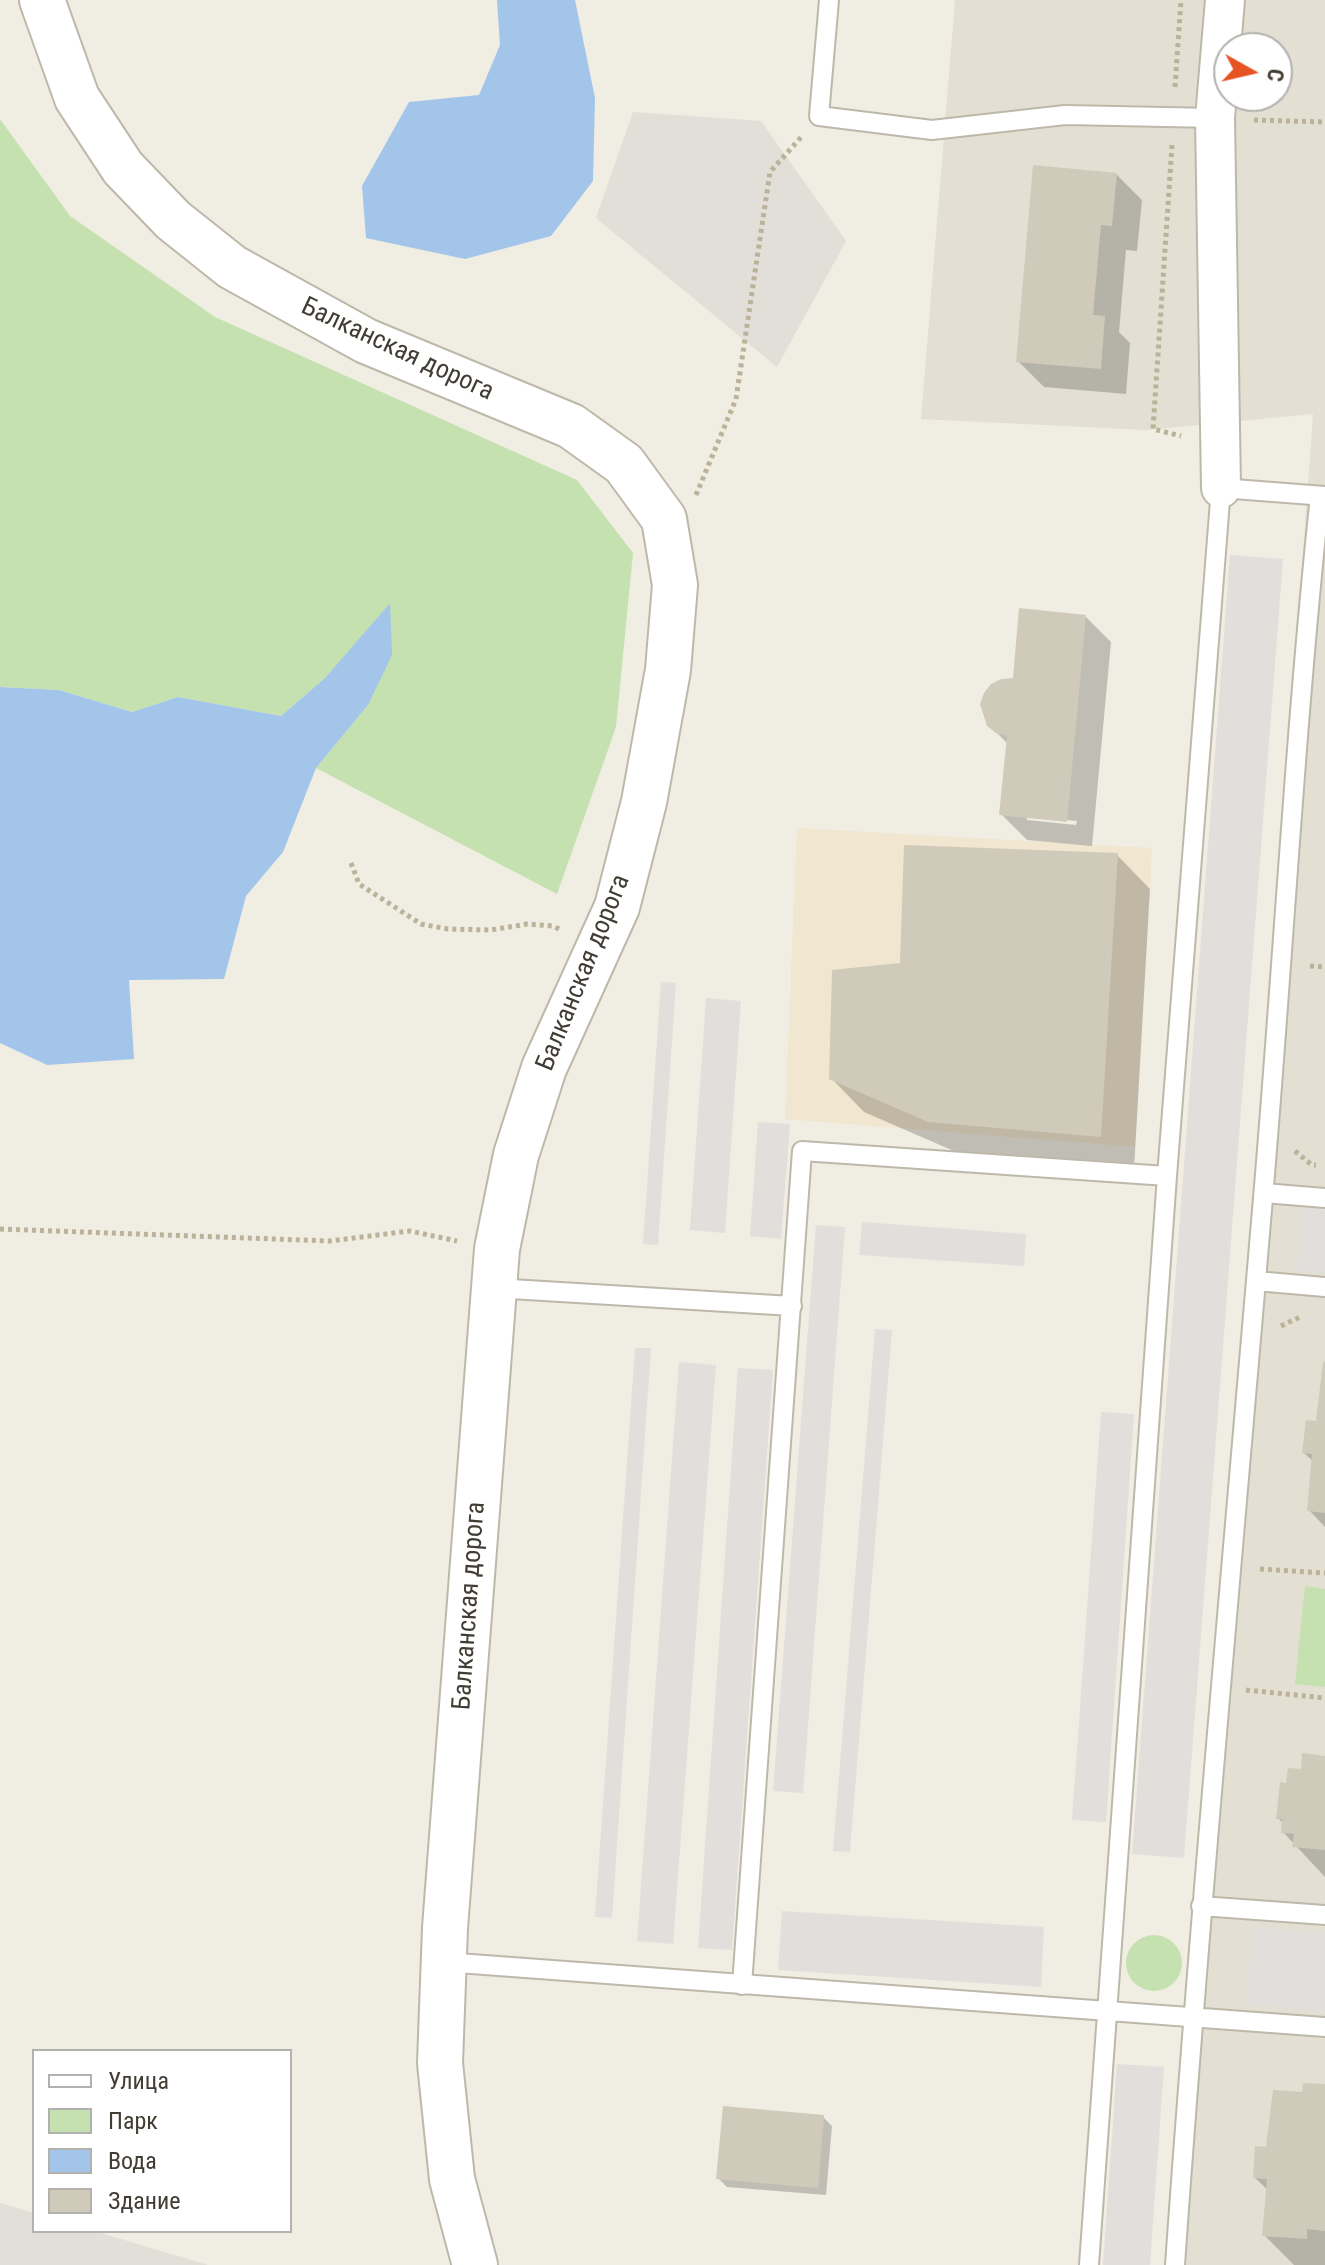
<!DOCTYPE html>
<meta charset="utf-8">
<style>
body{margin:0}
#map{position:relative;width:1325px;height:2265px;overflow:hidden;background:#f0ede3;font-family:"Roboto Condensed",sans-serif}
canvas{display:block}
.legend{position:absolute;left:32px;top:2049px;width:260px;height:184px;box-sizing:border-box;background:#fff;border:2px solid #b3b1ae;margin:0;padding:10px 14px;list-style:none;font-size:24px;color:#413d34}
.legend li{display:flex;align-items:center;gap:16px;height:40px}
.legend b{width:40px;border:2px solid #b3b1ae}
.north{position:absolute;left:1213px;top:32px;width:80px;height:80px;box-sizing:border-box;background:#fff;border:2px solid #b3b1ae;border-radius:50%;rotate:98deg;font-size:22px;font-weight:700;line-height:32px;text-align:center;color:#413d34}
.north::after{content:'';display:block;margin:auto;width:28px;height:36px;background:#e75423;clip-path:polygon(50% 0,100% 100%,50% 72%,0 100%)}
</style>
<div id="map">
<canvas width="1325" height="2265"></canvas>
<ul class="legend">
<li><b style="height:10px;background:#fff"></b>Улица</li>
<li><b style="height:22px;background:#c5e1af"></b>Парк</li>
<li><b style="height:22px;background:#a3c5e9"></b>Вода</li>
<li><b style="height:22px;background:#d0caba"></b>Здание</li>
</ul>
<div class="north">С</div>
</div>
<script>
const ctx = document.querySelector('canvas').getContext('2d');
ctx.lineJoin = 'round';
function fill(path, color) { ctx.fillStyle = color; ctx.fill(path, 'evenodd'); }
function strokePath(path, color, width, dash) { ctx.strokeStyle = color; ctx.lineWidth = width; ctx.lineCap = dash ? 'butt' : 'round'; ctx.setLineDash(dash || []); ctx.stroke(path); }
function write(font, color, halo, rows, align = 'center') {
  ctx.font = font + ' "Roboto Condensed",sans-serif'; ctx.lineWidth = 6; ctx.setLineDash([]); ctx.textBaseline = 'middle'; ctx.strokeStyle = halo; ctx.fillStyle = color; for (const [text, x, y, turn = 0] of rows) {
    ctx.save(); ctx.translate(x, y); ctx.rotate((+turn || 0) * Math.PI / 180); ctx.textAlign = isNaN(turn) ? turn : align; if (halo) ctx.strokeText(text, 0, 0); ctx.fillText(text, 0, 0); ctx.restore();
  }
}
fill(new Path2D(`
 M955,0H1325V2265H1179L1313,414L1146,430L921,419ZM1229,48H1277V96H1229Z`), '#e3dfd2');
fill(new Path2D(`
 M797,828L1152,848L1135,1147L785,1119Z`), '#f1e6cf');
fill(new Path2D(`
 M633,112L761,121L846,241L777,367L596,218Z
 M0,2203L34,2213V2231H94L208,2265H0Z`), '#e2ded8');
fill(new Path2D(`
 M0,119L70,216L215,317L577,480L633,553L616,727L557,894L316,768L368,705L390,604L325,678L281,716L178,697L132,712L59,690L0,687Z
 M1305,1586L1325,1589V1687L1295,1684Z
 M1126 1963a28 28 0 1 1 56 0a28 28 0 1 1-56 0Z`), '#c5e1af');
fill(new Path2D(`
 M1230,555L1283,559L1184,1858L1132,1854Z
 M661,982L676,983L658,1245L643,1244Z
 M706,998L741,1001L725,1233L690,1230Z
 M758,1122L790,1124L781,1239L750,1236Z
 M1301,1206L1325,1208V1274L1296,1272Z
 M862,1222L1026,1234L1024,1266L859,1255Z
 M816,1225L845,1227L803,1793L773,1791Z
 M875,1329L892,1330L850,1852L833,1851Z
 M635,1348H651L612,1918L595,1917Z
 M679,1362L716,1365L673,1944L637,1941Z
 M738,1368L773,1370L732,1950L698,1948Z
 M1101,1412L1134,1414L1106,1822L1072,1820Z
 M782,1911L1044,1927L1041,1987L778,1970Z
 M1251,1927L1325,1933V2011L1246,2005Z
 M1117,2064L1164,2067L1150,2265H1103Z`), '#e1dfdb');
fill(new Path2D(`
 M497,0H575L595,98L593,181L551,236L465,259L366,238L362,186L409,102L479,95L500,45Z
 M390,603L392,655L368,705L316,768L283,852L246,896L224,979L129,980L134,1059L47,1065L0,1043V687L59,690L132,712L178,697L281,716L325,678Z`), '#a3c5e9');
fill(new Path2D(`
 M1116,174L1142,200L1137,251L1126,250L1119,332L1130,343L1126,394L1044,387L1018,361Z
 M1086,617L1111,642L1092,846L1027,840L1001,814L1008,744L989,725L1014,679ZM1027,816L1077,821L1076,825L1027,820Z
 M1117,855L1150,889L1134,1170L963,1155L864,1112L831,1078Z
 M1325,1366V1527L1309,1510L1313,1461L1304,1453L1318,1423Z
 M1325,1758V1877L1283,1832L1284,1824L1278,1818L1288,1785L1302,1771Z
 M1325,2086V2265H1294L1264,2235L1268,2190L1255,2178L1268,2149L1304,2095Z
 M823,2117L832,2126L826,2195L727,2187L718,2178Z`), '#0003');
fill(new Path2D(`
 M1033,165L1117,173L1112,226L1101,225L1093,315L1105,316L1101,369L1016,362Z
 M1019,608L1086,615L1067,822L999,815L1007,736L996,733L987,726L980,704L984,693L991,684L1001,679L1013,678Z
 M904,845L1118,853L1101,1137L928,1122L829,1079L832,970L900,963Z
 M1323,1361L1325,1362V1513L1307,1511L1312,1454L1302,1453L1306,1420L1316,1421Z
 M1302,1753L1325,1756V1850L1292,1847L1294,1834L1281,1833L1282,1819H1276L1280,1782L1286,1783L1288,1768L1301,1769Z
 M1303,2083L1325,2084V2231L1307,2229V2239L1262,2236L1267,2179L1253,2178L1255,2146L1266,2147L1273,2090L1302,2092Z
 M723,2106L824,2115L818,2188L716,2179Z`), '#d0caba');
const service = new Path2D(`
 M829,0L819,116L932,130L1065,115L1215,118
 M1264,1193L1325,1198
 M1256,1281L1325,1287
 M494,1288L792,1306
 M1201,1906L1325,1915
 M444,1962L1325,2027
 M742,1985L802,1151L1167,1176
 M1089,2265L1167,1176L1221,488L1325,496
 M1175,2265C1200,1909 1233,1554 1263,1198C1283,964 1295,729 1320,496`);
const minor = new Path2D(`
 M1221,488L1215,118L1225,0`);
const tertiary = new Path2D(`
 M42,0L77,98L123,168L173,220L232,267L366,341L571,426L624,464L664,519L675,585L668,670L644,802L617,907L544,1068L516,1155L497,1249L445,1928L440,2063L452,2179L475,2265`);
strokePath(service, '#bdb8aa', 22);
strokePath(minor, '#bdb8aa', 42);
strokePath(tertiary, '#bdb8aa', 48);
strokePath(new Path2D(`
 M1175,87L1181,0
 M1254,120L1325,122
 M1172,145L1153,429L1181,436
 M696,495L736,399L770,172L803,135
 M351,863L359,884L421,924L448,929L491,930L527,924L553,926L561,930
 M1310,966L1325,967
 M1295,1151L1312,1165H1316
 M0,1229L329,1241L410,1231L457,1241
 M1281,1326L1300,1317
 M1260,1569L1325,1573
 M1246,1690L1325,1698`), '#bbb299', 5, [4, 4]);
strokePath(service, '#fff', 18);
strokePath(minor, '#fff', 38);
strokePath(tertiary, '#fff', 44);
write('26px', '#413d34', '#fff', [
 ["Балканская дорога",397,350,25],
 ["Балканская дорога",584,973,-68],
 ["Балканская дорога",470,1606,-86]
]);
</script>
